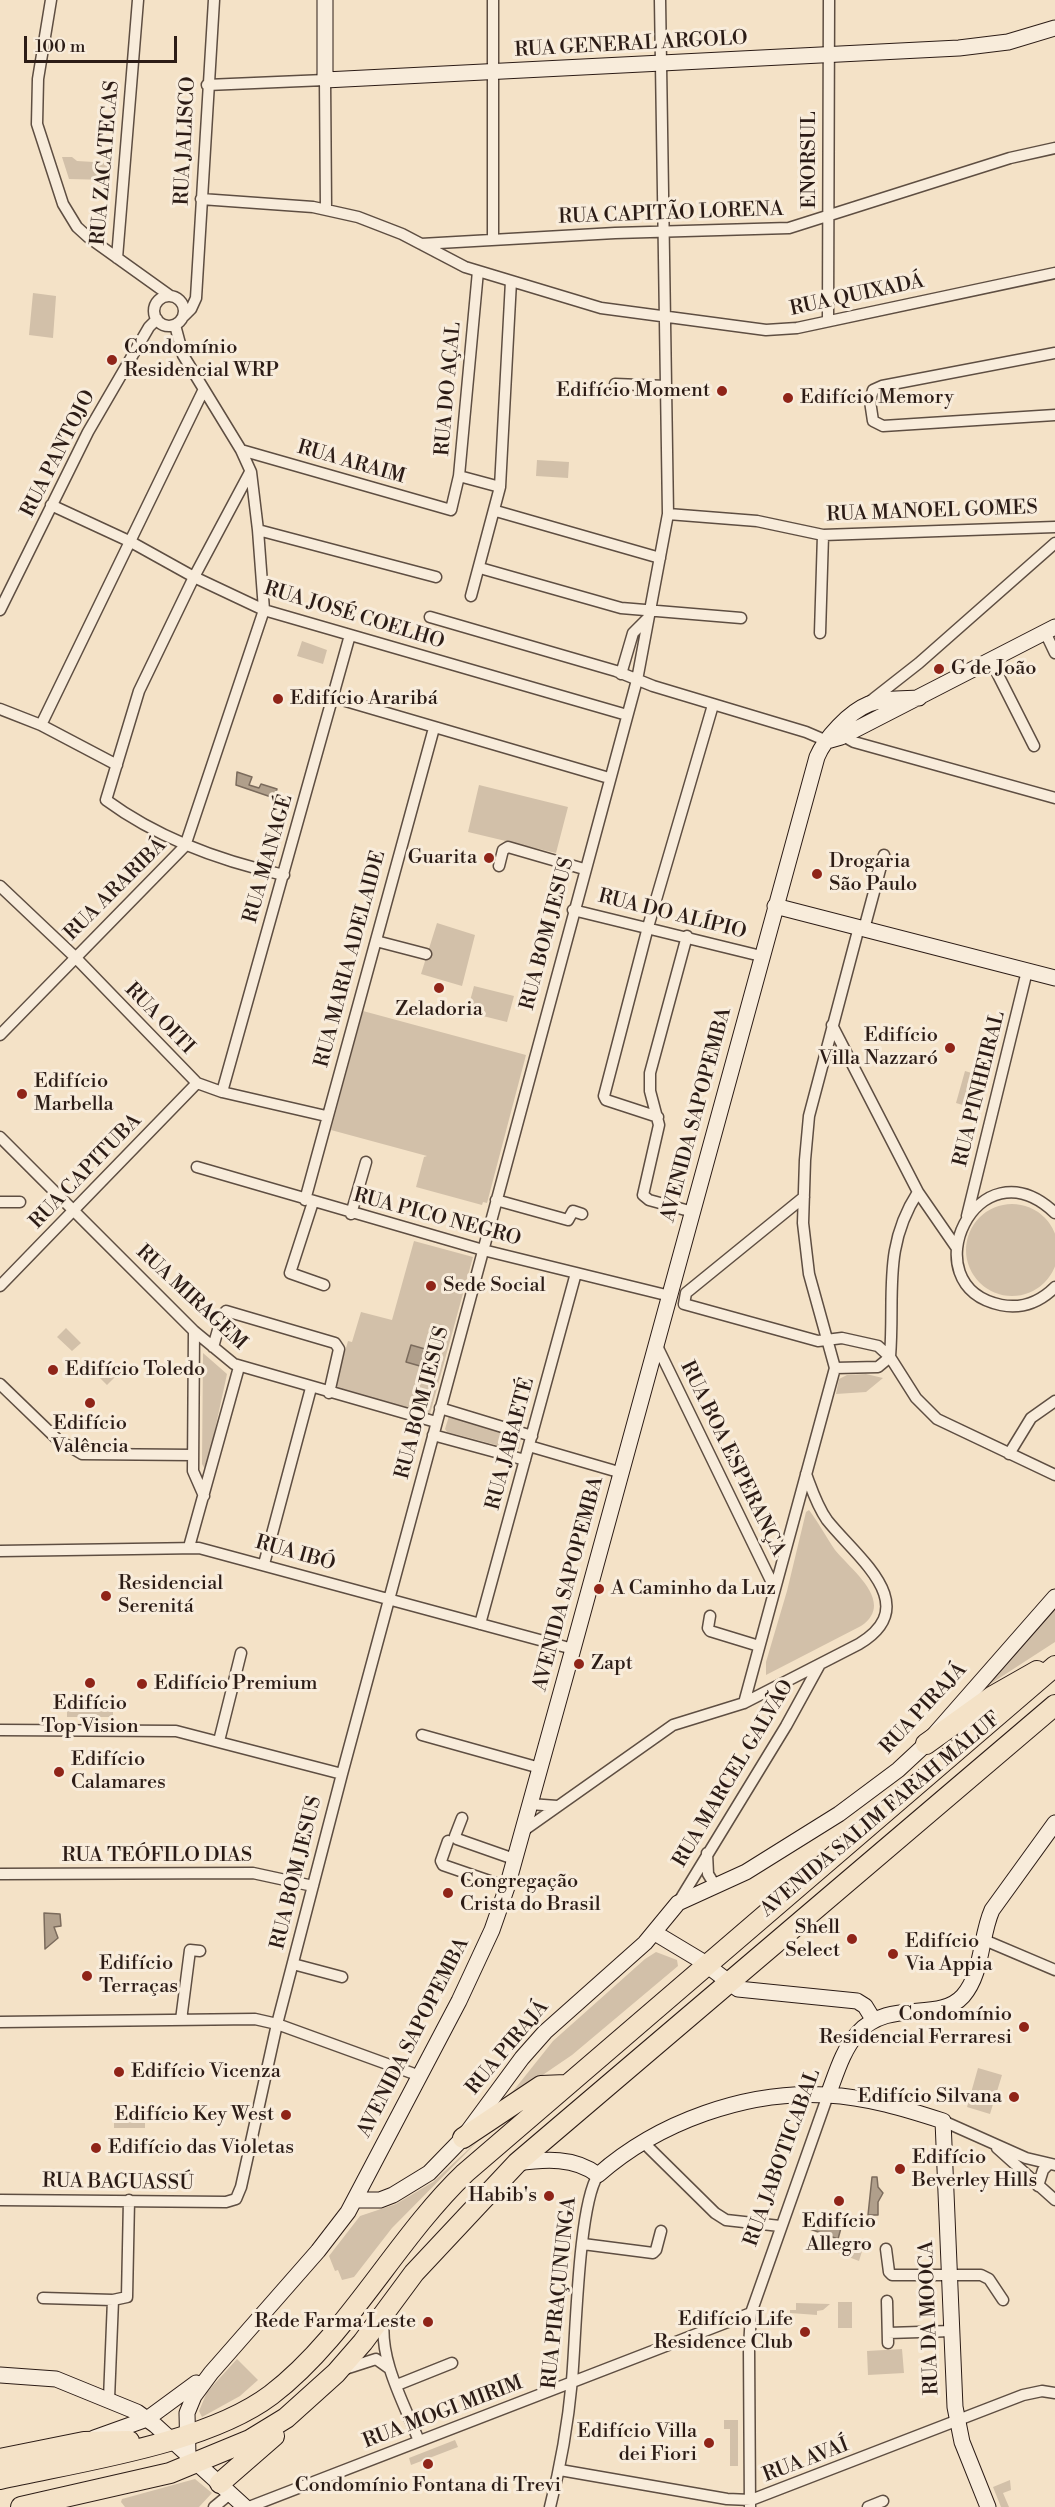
<!DOCTYPE html>
<meta charset="utf-8">
<style>
body{margin:0}
#map{position:relative;width:1055px;height:2507px;overflow:hidden;background:#f4e2c7;font-family:"Libre Bodoni",serif}
canvas{display:block}
.scale{position:absolute;left:24px;top:36px;width:153px;height:27px;box-sizing:border-box;border:3px solid #2c1c16;border-top:0;padding-left:8px;font-size:18px;line-height:21px;white-space:nowrap;color:#2c1c16;-webkit-text-stroke:4px #f8ecdb;paint-order:stroke}
</style>
<div id="map">
<canvas width="1055" height="2507"></canvas>
<div class="scale">100 m</div>
</div>
<script>
const ctx = document.querySelector('canvas').getContext('2d');
ctx.lineJoin = 'round';
function fill(path, color) { ctx.fillStyle = color; ctx.fill(path, 'evenodd'); }
function strokePath(path, color, width, dash) { ctx.strokeStyle = color; ctx.lineWidth = width; ctx.lineCap = dash ? 'butt' : 'round'; ctx.setLineDash(dash || []); ctx.stroke(path); }
function write(font, color, halo, rows, align = 'center') {
  ctx.font = font + ' "Libre Bodoni",serif'; ctx.lineWidth = 6; ctx.setLineDash([]); ctx.textBaseline = 'middle'; ctx.strokeStyle = halo; ctx.fillStyle = color; for (const [text, x, y, turn = 0] of rows) {
    ctx.save(); ctx.translate(x, y); ctx.rotate((+turn || 0) * Math.PI / 180); ctx.textAlign = isNaN(turn) ? turn : align; if (halo) ctx.strokeText(text, 0, 0); ctx.fillText(text, 0, 0); ctx.restore();
  }
}
fill(new Path2D(`
 M62,157H72L77,161L111,163L109,180L69,179Z
 M33,293L56,296L53,338L29,335Z
 M537,460L569,462L568,478L536,476Z
 M302,641L327,650L323,664L297,656Z
 M479,785L568,807L556,853L468,832Z
 M437,923L475,935L462,986L421,974Z
 M474,986L514,996L507,1022L467,1012Z
 M363,1011L526,1055L487,1203L483,1202L482,1205L416,1187L424,1157L427,1156L331,1130Z
 M965,1071L988,1078L979,1110L956,1103Z
 M966 1250a46 46 0 1 1 92 0a46 46 0 1 1-92 0Z
 M414,1241L473,1257L430,1414L335,1387L348,1341L352,1342L361,1312L392,1320Z
 M66,1328L81,1343L72,1351L57,1337Z
 M203,1353L227,1374L206,1471L202,1464Z
 M100,1362L115,1377L107,1385L92,1370Z
 M866,1374L883,1378L866,1392L836,1394L839,1379L847,1375Z
 M449,1416L521,1437L519,1449L515,1450L447,1432L445,1429Z
 M809,1510C819,1523 826,1537 835,1550C851,1570 896,1602 861,1626L766,1675V1662L787,1591L806,1512Z
 M1055,1610V1642L984,1688L980,1683Z
 M67,1709H113V1717H67Z
 M656,1952L677,1960L678,1966L572,2055L506,2100L553,2041L645,1959Z
 M978,2068L1002,2075L990,2114L967,2107Z
 M114,2112H145V2128H114Z
 M485,2134L392,2228L354,2277L342,2280L338,2270L335,2271L329,2256L360,2216L396,2204L433,2182Z
 M838,2239L863,2248L859,2261L833,2251Z
 M838,2302H852V2328H838Z
 M796,2303L830,2304L823,2310L817,2311V2315L790,2313V2310H796Z
 M902,2349L904,2373L868,2375L867,2351Z
 M237,2359L258,2380L240,2396L202,2417L199,2411L207,2392Z
 M724,2420H738V2466H730V2429H724Z
 M455,2440L458,2447L411,2465L409,2458Z
 M195,2479L212,2493L199,2507H125L121,2502L122,2499Z
 M1010,2480L1011,2490L1003,2493L1009,2507H1001L993,2487Z`), '#d2c0a9');
const water = new Path2D(`
 M237,772L252,777L249,785L259,788L261,784L277,789L274,798L236,785Z
 M411,1345L432,1351L427,1368L406,1362Z
 M44,1913L60,1914L61,1926L54,1927L58,1938L45,1949Z
 M872,2177H877L878,2187L883,2193L878,2202V2215H868Z
 M811,2217L841,2228L838,2239L807,2228Z`);
fill(water, '#b09f8b');
strokePath(water, '#7b6b5c', 1.5);
const street = new Path2D(`
 M51,0L38,79L37,124L63,204L77,227L88,237L169,295
 M207,85L325,80L326,209
 M201,199L313,207L358,217L402,234L465,267L601,308L766,330L797,328L1055,273
 M493,240V0
 M421,244L615,233L789,228L1010,158L1055,148
 M117,258L138,0
 M154 311a15 15 0 1 1 30 0a15 15 0 1 1-30 0Z
 M184,316L191,309L196,298L214,0
 M828,320L829,0
 M1055,353L882,386L873,390L870,401L873,421L883,426L1055,415
 M615,384L666,386
 M241,450L451,510L459,476L478,271
 M250,472L194,577L139,691L106,800C159,839 220,861 284,875
 M459,476L500,487
 M51,505L131,542L194,577L264,610L627,715
 M496,511L660,558
 M668,514L757,521L823,535L1055,527
 M258,530L436,577
 M480,568L621,608L741,618
 M471,596L500,487L511,281
 M0,610L88,432L149,327L157,319
 M430,617L616,671L653,686L806,732L827,741
 M1045,632L1055,653
 M820,633L823,535
 M991,661L1034,746
 M621,674L633,633L648,618
 M332,697L609,778
 M868,703L919,663L1055,543
 M0,709L41,725L117,765
 M41,725L203,391
 M838,733L854,742L1055,798
 M499,866L503,850L508,847L584,869
 M0,886L75,957L197,1083L222,1092L326,1116
 M573,910L761,956
 M864,929L884,855
 M687,936L650,1073V1091L659,1125L643,1195L649,1200L693,1212
 M376,941L426,954
 M832,1025L918,1192L956,1247
 M0,1035L185,846L264,610L258,530L251,472L241,450L183,355L175,325
 M222,1092L350,635
 M658,1117L606,1100L604,1096L648,927L713,705
 M0,1137L194,1331L234,1364L436,1422
 M197,1167L483,1250L670,1296
 M804,1197L686,1293L684,1304L818,1341L842,1338L878,1346L890,1357L916,1398L937,1419L1055,1475
 M305,1200L434,728
 M496,1200L568,1220L573,1211L582,1214
 M0,1202H20
 M313,1202L290,1273L324,1285
 M1055,1213C977,1139 909,1286 1001,1305C1022,1309 1040,1302 1055,1287
 M351,1214L366,1162
 M967,1216L1027,971
 M0,1286L197,1083
 M194,1331L193,1471L204,1496
 M657,1346L774,1587
 M213,1347L222,1316L226,1311L335,1343L339,1349L329,1393
 M890,1357C895,1294 882,1248 918,1192
 M835,1368L878,1367L890,1357
 M0,1384L57,1439L82,1454L193,1455
 M440,1408L532,1436
 M433,1435L525,1460
 M529,1446L622,1473
 M1009,1454L1031,1418L1055,1401
 M189,1547L239,1367
 M0,1551L199,1548L573,1649
 M264,1564L311,1388
 M710,1616L708,1628L710,1631L759,1646
 M480,1624L576,1273
 M744,1703L835,1368L809,1274L803,1223L805,1160L809,1116L859,927
 M0,1730L176,1731L342,1774
 M422,1735L540,1768
 M219,1741L241,1653
 M530,1804L557,1806
 M462,1818L455,1836L457,1839L514,1859
 M523,1831L673,1725L744,1703L859,1644C924,1605 857,1558 827,1520C817,1506 812,1490 806,1474
 M448,1841L441,1861L443,1865L507,1887
 M707,1853L708,1874L716,1887
 M0,1874L253,1873L313,1886
 M678,1903L786,1726L820,1664
 M982,1939L1055,1970
 M293,1964L342,1977
 M181,2020L190,1950L200,1951
 M0,2022L255,2019L277,2024L420,2076
 M943,2121L1026,2158L1055,2165
 M643,2142L715,2213L726,2220L780,2226
 M997,2148L1055,2200
 M1038,2186L1043,2170L1049,2164
 M0,2200L226,2202L236,2199L241,2187L277,2024L342,1774L637,680L668,514L660,0
 M583,2244L653,2253L656,2250L661,2231
 M886,2249L889,2272L892,2275H981L989,2279L1003,2300
 M43,2298L113,2300L127,2297L129,2200
 M887,2301L888,2343
 M384,2319C379,2360 404,2403 419,2441
 M888,2333L952,2331
 M345,2369L376,2359L390,2369
 M397,2385L452,2363
 M109,2399L113,2300
 M560,2470L727,2499L751,2500L1023,2395L1042,2391L1055,2393
 M214,2507L231,2493
 M249,2507L751,2313
 M550,2507C561,2465 568,2423 572,2380C576,2337 578,2206 598,2175
 M750,2507L749,2348L751,2313L828,2095
 M868,2507L883,2501`);
const secondary = new Path2D(`
 M325,0V80L959,48L1008,42L1055,28
 M827,741L841,737L1055,627
 M775,906L1055,978
 M655,1933L700,1960L738,1989L857,2001L865,2006L873,2019
 M828,2095C836,2074 843,2049 858,2033C889,1998 939,2023 963,1996C983,1973 980,1937 992,1910L1055,1823
 M517,2163C545,2159 575,2157 598,2175C658,2122 747,2090 827,2095C867,2097 906,2109 943,2121L955,2407L962,2442L988,2507
 M355,2200H380L393,2195L429,2173L463,2138L522,2058L545,2032L645,1943L678,1903L746,1872L839,1814L898,1770L926,1744L1055,1597
 M0,2375L56,2379L137,2412L155,2425L245,2507
 M94,2438L147,2419L196,2383
 M188,2456L187,2413L194,2396L211,2373L318,2251L348,2212L459,2001L492,1930L507,1887L573,1649L817,757C825,738 849,712 869,704C885,698 902,699 919,698`);
const highway = new Path2D(`
 M926,1744L993,1696L1037,1671
 M463,2138L541,2086L566,2085
 M0,2459L84,2442L129,2441
 M0,2479C80,2461 206,2444 271,2395C346,2338 396,2239 465,2173L1055,1666
 M220,2483L274,2436
 M21,2507L170,2473L250,2440L286,2418L336,2373L363,2342L414,2273L517,2163L1055,1705`);
strokePath(street, '#5e4e42', 13);
strokePath(secondary, '#2c1c16', 17);
strokePath(highway, '#2c1c16', 22);
strokePath(street, '#f8ecdb', 10);
strokePath(secondary, '#f8ecdb', 15);
strokePath(highway, '#f4e2c7', 20);
for (const [x, y, r, color] of [
 [112,360,6,"#8f2418"],
 [722,391,6,"#8f2418"],
 [788,398,6,"#8f2418"],
 [939,669,6,"#8f2418"],
 [278,699,6,"#8f2418"],
 [489,858,6,"#8f2418"],
 [817,874,6,"#8f2418"],
 [439,988,6,"#8f2418"],
 [950,1048,6,"#8f2418"],
 [22,1094,6,"#8f2418"],
 [431,1286,6,"#8f2418"],
 [53,1370,6,"#8f2418"],
 [90,1403,6,"#8f2418"],
 [599,1589,6,"#8f2418"],
 [106,1596,6,"#8f2418"],
 [579,1664,6,"#8f2418"],
 [90,1683,6,"#8f2418"],
 [142,1684,6,"#8f2418"],
 [59,1772,6,"#8f2418"],
 [448,1893,6,"#8f2418"],
 [852,1939,6,"#8f2418"],
 [893,1954,6,"#8f2418"],
 [87,1976,6,"#8f2418"],
 [1024,2027,6,"#8f2418"],
 [119,2072,6,"#8f2418"],
 [1014,2097,6,"#8f2418"],
 [286,2115,6,"#8f2418"],
 [96,2148,6,"#8f2418"],
 [900,2169,6,"#8f2418"],
 [549,2196,6,"#8f2418"],
 [839,2201,6,"#8f2418"],
 [428,2322,6,"#8f2418"],
 [805,2332,6,"#8f2418"],
 [709,2443,6,"#8f2418"],
 [428,2464,6,"#8f2418"]
]) { const dot = new Path2D(); dot.arc(x, y, r, 0, 2 * Math.PI); ctx.fillStyle = color; ctx.fill(dot); strokePath(dot, '#f8ecdb', 2); }
write('20px', '#2c1c16', '#f8ecdb', [
 ["RUA GENERAL ARGOLO",631,45,-3],
 ["RUA JALISCO",186,141,-87],
 ["ENORSUL",810,160,-90],
 ["RUA ZACATECAS",106,163,-85],
 ["RUA CAPITÃO LORENA",671,214,-2],
 ["RUA QUIXADÁ",857,296,-12],
 ["RUA DO AÇAL",449,389,-85],
 ["RUA PANTOJO",59,454,-63],
 ["RUA ARAIM",351,463,16],
 ["RUA MANOEL GOMES",932,512,-2],
 ["RUA JOSÉ COELHO",354,616,17],
 ["RUA MANAGÉ",269,859,-74],
 ["RUA ARARIBÁ",116,890,-45],
 ["RUA DO ALÍPIO",672,915,14],
 ["RUA BOM JESUS",548,934,-75],
 ["RUA MARIA ADELAIDE",351,959,-75],
 ["RUA OITI",159,1019,46],
 ["RUA PINHEIRAL",980,1089,-76],
 ["AVENIDA SAPOPEMBA",697,1115,-75],
 ["RUA CAPITUBA",86,1172,-46],
 ["RUA PICO NEGRO",437,1218,15],
 ["RUA MIRAGEM",191,1298,43],
 ["RUA BOM JESUS",423,1403,-75],
 ["RUA JABAETÉ",511,1444,-75],
 ["RUA BOA ESPERANÇA",732,1459,64],
 ["RUA IBÓ",295,1554,16],
 ["AVENIDA SAPOPEMBA",569,1584,-75],
 ["RUA PIRAJÁ",924,1709,-47],
 ["RUA MARCEL GALVÃO",734,1774,-59],
 ["AVENIDA SALIM FARAH MALUF",881,1815,-40],
 ["RUA TEÓFILO DIAS",157,1856],
 ["RUA BOM JESUS",297,1873,-76],
 ["AVENIDA SAPOPEMBA",414,2038,-63],
 ["RUA PIRAJÁ",508,2048,-50],
 ["RUA JABOTICABAL",783,2158,-70],
 ["RUA BAGUASSÚ",118,2183,1],
 ["RUA PIRAÇUNUNGA",560,2293,-84],
 ["RUA DA MOOCA",930,2318,-92],
 ["RUA MOGI MIRIM",443,2413,-21],
 ["RUA AVAÍ",806,2461,-21]
]);
write('20px', '#2c1c16', '#f8ecdb', [
 ["Condomínio",124,348],
 ["Residencial WRP",124,371],
 ["Edifício Moment",710,391,"right"],
 ["Edifício Memory",800,398],
 ["G de João",951,669],
 ["Edifício Araribá",290,699],
 ["Guarita",477,858,"right"],
 ["Drogaria",829,862],
 ["São Paulo",829,885],
 ["Zeladoria",439,1010,"center"],
 ["Edifício",938,1036,"right"],
 ["Villa Nazzaró",938,1059,"right"],
 ["Edifício",34,1082],
 ["Marbella",34,1105],
 ["Sede Social",443,1286],
 ["Edifício Toledo",65,1370],
 ["Edifício",90,1424,"center"],
 ["Valência",90,1447,"center"],
 ["Residencial",118,1584],
 ["Serenitá",118,1607],
 ["A Caminho da Luz",611,1589],
 ["Zapt",591,1664],
 ["Edifício Premium",154,1684],
 ["Edifício",90,1704,"center"],
 ["Top Vision",90,1727,"center"],
 ["Edifício",71,1760],
 ["Calamares",71,1783],
 ["Congregação",460,1882],
 ["Crista do Brasil",460,1905],
 ["Shell",840,1928,"right"],
 ["Select",840,1951,"right"],
 ["Edifício",905,1942],
 ["Via Appia",905,1965],
 ["Edifício",99,1964],
 ["Terraças",99,1987],
 ["Condomínio",1012,2015,"right"],
 ["Residencial Ferraresi",1012,2038,"right"],
 ["Edifício Vicenza",131,2072],
 ["Edifício Silvana",1002,2097,"right"],
 ["Edifício Key West",274,2115,"right"],
 ["Edifício das Violetas",108,2148],
 ["Edifício",912,2158],
 ["Beverley Hills",912,2181],
 ["Habib's",537,2196,"right"],
 ["Edifício",839,2222,"center"],
 ["Allegro",839,2245,"center"],
 ["Edifício Life",793,2320,"right"],
 ["Residence Club",793,2343,"right"],
 ["Rede Farma Leste",416,2322,"right"],
 ["Edifício Villa",697,2432,"right"],
 ["dei Fiori",697,2455,"right"],
 ["Condomínio Fontana di Trevi",428,2486,"center"]
], 'left');
</script>
